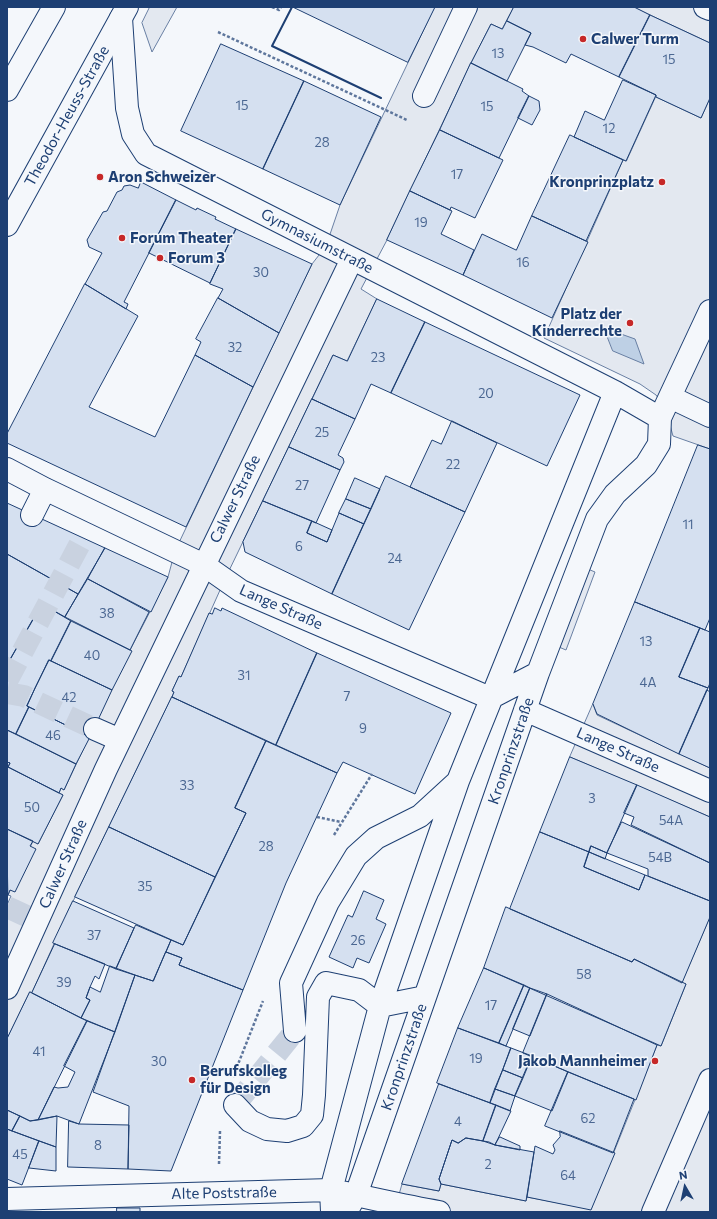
<!DOCTYPE html>
<meta charset="utf-8">
<style>
body{margin:0}
#map{position:relative;width:717px;height:1219px;overflow:hidden;background:#f4f7fb;font-family:Commissioner,sans-serif}
canvas{display:block}
.frame{position:absolute;inset:0;border:8px solid #1d3f73;pointer-events:none}
.north{position:absolute;left:665px;top:1167px;width:40px;height:40px;-webkit-text-stroke:3px #f4f7fb;paint-order:stroke;rotate:351deg;font-size:11px;font-weight:700;line-height:16px;text-align:center;color:#1d3f73}
.north::after{content:'';display:block;margin:auto;width:14px;height:18px;background:#1d3f73;clip-path:polygon(50% 0,100% 100%,50% 72%,0 100%)}
</style>
<div id="map">
<canvas width="717" height="1219"></canvas>
<div class="frame"></div>
<div class="north">N</div>
</div>
<script>
const ctx = document.querySelector('canvas').getContext('2d');
ctx.lineJoin = 'round';
function fill(path, color) { ctx.fillStyle = color; ctx.fill(path, 'evenodd'); }
function strokePath(path, color, width, dash) { ctx.strokeStyle = color; ctx.lineWidth = width; ctx.lineCap = dash ? 'butt' : 'round'; ctx.setLineDash(dash || []); ctx.stroke(path); }
function write(font, color, halo, rows, align = 'center') {
  ctx.font = font + ' Commissioner,sans-serif'; ctx.lineWidth = 3; ctx.setLineDash([]); ctx.textBaseline = 'middle'; ctx.strokeStyle = halo; ctx.fillStyle = color; for (const [text, x, y, turn = 0] of rows) {
    ctx.save(); ctx.translate(x, y); ctx.rotate((+turn || 0) * Math.PI / 180); ctx.textAlign = isNaN(turn) ? turn : align; if (halo) ctx.strokeText(text, 0, 0); ctx.fillText(text, 0, 0); ctx.restore();
  }
}
const parking = new Path2D(`
 M150,7H177L152,52L142,23Z
 M435,7H514L502,29L491,24L471,63L387,240L361,289L377,299L347,361L333,355L225,579L181,677L179,676L172,691L174,692L172,697L75,897L32,993L30,992L7,1039V905L11,896L8,895L33,841L38,844L63,795L59,793L61,788L64,790L130,650L168,577L175,551L285,320L312,264L326,246L340,205Z
 M634,7H710V43L650,15Z
 M656,97L701,118L710,98V449L673,436L665,407L656,395L640,384L544,338L623,160L626,161Z
 M583,567L595,572L566,650L554,645Z
 M593,704L597,715L710,768V817L570,757Z
 M710,917V1212H394L402,1184L439,1191L441,1184L526,1201L527,1197L591,1209L657,1045L661,1046L686,984L682,983Z`);
fill(parking, '#e3e8f0');
strokePath(parking, '#687fa3', 1);
const water = new Path2D(`
 M604,328L635,339L644,364L613,351Z`);
fill(water, '#bed0e5');
strokePath(water, '#687fa3', 1);
const building = new Path2D(`
 M293,7H435L408,62Z
 M514,7H634L650,15L619,77L571,54L566,63L533,47L525,45L531,33L507,21Z
 M650,15L710,43V98L701,118L656,97V95L619,77Z
 M507,21L531,33L507,81L471,63L491,24L502,29Z
 M221,44L304,81L263,169L181,131Z
 M471,63L523,89L522,91L529,96L499,158L440,130Z
 M623,80L656,95L626,161L574,137L585,111L604,120Z
 M304,81L381,117L340,205L263,169Z
 M529,96L539,101L540,110L532,125L518,118Z
 M440,130L503,160L475,218L451,207L450,210L410,191Z
 M570,135L623,160L586,241L532,216Z
 M141,182L176,200L124,302L128,304L126,309L85,284L102,253L89,247L87,240L103,212L107,211L117,192L122,190L124,186L130,185L138,188Z
 M410,191L452,211L441,234L474,250L463,275L387,240Z
 M176,200L196,210L197,208L216,217L215,219L236,229L210,283L149,253Z
 M532,216L588,242L552,318L463,275L482,234L516,250Z
 M236,229L312,264L279,333L218,298L223,289L210,284Z
 M85,284L138,316L89,407L155,437L195,355L253,387L186,527L7,443V434Z
 M218,298L279,333L253,387L195,355L201,342L196,339Z
 M377,299L425,322L391,393L371,384L355,419L312,399L333,355L347,361Z
 M425,322L580,395L547,466L391,393Z
 M312,399L355,419L338,455L343,458L344,462L340,470L289,447Z
 M452,421L497,443L465,512L410,487L432,440L441,444Z
 M698,445L710,449V618L705,630L635,602Z
 M289,447L340,470L316,523L263,501Z
 M386,476L465,512L409,630L332,594Z
 M355,478L380,489L371,509L346,499Z
 M346,499L371,509L364,524L339,513Z
 M263,501L312,521L307,533L327,542L339,513L364,524L332,594L245,552L243,542Z
 M7,503L105,548L78,594L7,554Z
 M312,521L332,530L327,542L307,533Z
 M105,548L168,577L151,612L88,579Z
 M7,554L78,594L65,617L42,604L7,665Z
 M88,579L149,612L130,650L65,617Z
 M635,602L700,628L679,677L708,688L679,754L597,714L593,704Z
 M42,604L71,621L51,661L49,660L35,688L27,706L29,707L16,734L7,730V665Z
 M215,608L221,611L222,608L317,653L276,745L172,697L174,692L172,691L179,676L181,677L209,613L212,614Z
 M71,621L132,651L112,690L51,661Z
 M700,628L710,632V683L708,688L679,677Z
 M317,653L451,713L415,794L343,762L337,773L276,745Z
 M49,660L112,690L90,737L27,706Z
 M707,690L710,692V768L679,754Z
 M172,697L266,741L235,808L246,813L215,877L109,827Z
 M29,707L90,737L76,764L16,734Z
 M7,730L76,764L64,790L61,788L59,793L8,767L10,763L7,762Z
 M266,741L337,773L286,883L243,990L179,965L182,958L166,952L171,940L183,945L246,813L235,808Z
 M570,757L637,785L607,853L591,846L589,852L540,832Z
 M7,762L10,763L8,767L63,795L38,844L7,829Z
 M637,785L710,817V863L631,825L634,817L624,813Z
 M622,822L710,863V901L648,876V869L607,853Z
 M109,827L215,877L183,945L75,897Z
 M7,829L33,841L30,846L36,849L15,892L10,890L8,895Z
 M540,832L589,852L584,867L639,890L645,875L710,901V917L682,983L634,959L632,962L510,909Z
 M591,846L607,853L605,859L589,852Z
 M589,852L645,875L639,890L584,867Z
 M364,891L384,900L376,919L386,924L369,963L357,958L353,968L329,957L348,915L352,917Z
 M73,901L134,928L116,969L53,943Z
 M506,907L632,962L634,959L686,984L661,1046L484,968Z
 M136,925L171,940L153,981L116,969Z
 M55,944L105,964L99,979L95,976L90,987L86,998L90,1000L81,1018L32,993Z
 M166,952L182,958L179,965L243,990L171,1171L128,1169L129,1106L93,1092L135,975L153,981Z
 M110,966L135,975L115,1032L81,1018L90,1000L86,998L90,987L100,992Z
 M484,968L524,985L499,1043L458,1028Z
 M524,985L530,988L506,1046L499,1043Z
 M530,988L547,994L530,1036L513,1029Z
 M30,992L87,1021L38,1120L30,1121L7,1110V1039Z
 M547,994L657,1045L636,1100L523,1053Z
 M87,1021L115,1032L79,1124L57,1116L38,1120L54,1087L58,1088L68,1087L75,1072L64,1066Z
 M458,1028L511,1048L490,1103L437,1083Z
 M511,1048L532,1056L523,1078L503,1070Z
 M532,1056L568,1072L552,1111L515,1096Z
 M503,1070L523,1078L515,1096L495,1089Z
 M568,1072L634,1099L613,1153L545,1126Z
 M439,1084L496,1105L483,1141L466,1138L458,1143L452,1140L439,1179L441,1184L439,1191L402,1184Z
 M495,1089L515,1096L510,1111L490,1103Z
 M496,1105L511,1111L495,1145L483,1141Z
 M7,1110L20,1116L12,1131L7,1129Z
 M20,1116L30,1121L57,1116L56,1147L12,1131Z
 M69,1121L79,1124L129,1125L128,1169L68,1167Z
 M7,1129L39,1141L22,1185L7,1179Z
 M560,1131L615,1153L591,1210L527,1197L535,1146L553,1154L555,1150L553,1145L560,1137Z
 M500,1137L520,1146V1150L495,1145Z
 M466,1138L489,1142L495,1145L534,1152L526,1201L441,1184L439,1179L452,1140L458,1143Z
 M39,1141L56,1147V1171L29,1168Z
 M117,1208H140V1212H117Z`);
fill(building, '#d5e0f0');
strokePath(building, '#1d3f73', 1);
strokePath(new Path2D(`
 M7,681L83,538
 M7,693L24,696L95,729
 M7,907L37,921
 M235,1105L295,1031`), '#c9d2e0', 22, [22, 11]);
const minor = new Path2D(`
 M705,7L710,9
 M121,18L127,108L133,134L146,154L615,392L660,418
 M424,96L466,7
 M670,397L710,416
 M7,469L45,489L204,565L241,591L490,698
 M32,515L45,489
 M490,698L538,673
 M525,710L710,791
 M95,729L120,740
 M7,988L106,769L352,259
 M295,1031L291,983L328,902L356,856L376,838L420,816L456,783
 M235,1105L250,1121L267,1129L287,1131L303,1126L312,1115L314,1095L318,997L326,983L359,990L380,1006L425,997
 M7,1199L331,1190C367,1197 403,1206 439,1212
 M332,1212L331,1190L380,1006L458,781L615,392
 M346,1212L356,1195L538,673L597,519L615,494L646,465L659,444L660,418L710,311
 M653,1212L710,1080`);
const major = new Path2D(`
 M7,90L54,7
 M7,225L127,7`);
strokePath(minor, '#1d3f73', 24);
strokePath(major, '#1d3f73', 24);
strokePath(new Path2D(`
 M272,7L279,10L281,7
 M218,32L407,120
 M317,817L341,822
 M334,835L372,774
 M233,1077L263,1001
 M219,1164L220,1131`), '#5e769c', 2.5, [3, 2]);
strokePath(minor, '#f4f7fb', 22);
strokePath(major, '#f4f7fb', 22);
strokePath(new Path2D(`
 M292,7L272,46L381,98`), '#1d3f73', 2);
for (const [x, y, r, color] of [
 [583,39,4,"#c62828"],
 [100,177,4,"#c62828"],
 [662,182,4,"#c62828"],
 [122,238,4,"#c62828"],
 [160,258,4,"#c62828"],
 [630,323,4,"#c62828"],
 [655,1061,4,"#c62828"],
 [192,1080,4,"#c62828"]
]) { const dot = new Path2D(); dot.arc(x, y, r, 0, 2 * Math.PI); ctx.fillStyle = color; ctx.fill(dot); strokePath(dot, '#f4f7fb', 1.5); }
write('13px', '#4b6792', null, [
 ["13",498,54],
 ["15",669,60],
 ["15",242,106],
 ["15",487,107],
 ["12",609,129],
 ["28",322,143],
 ["17",457,175],
 ["19",421,223],
 ["16",523,263],
 ["30",261,273],
 ["32",235,348],
 ["23",378,358],
 ["20",486,394],
 ["25",322,433],
 ["22",453,465],
 ["27",302,486],
 ["11",688,525],
 ["6",299,547],
 ["24",395,559],
 ["38",107,614],
 ["13",646,642],
 ["40",92,656],
 ["31",244,676],
 ["4A",648,683],
 ["7",347,697],
 ["42",69,698],
 ["9",363,729],
 ["46",53,736],
 ["33",187,786],
 ["3",592,799],
 ["50",32,808],
 ["54A",671,821],
 ["28",266,847],
 ["54B",660,858],
 ["35",145,887],
 ["37",94,936],
 ["26",358,941],
 ["58",584,975],
 ["39",64,983],
 ["17",491,1006],
 ["41",39,1052],
 ["19",476,1059],
 ["30",159,1062],
 ["62",588,1119],
 ["4",458,1122],
 ["8",98,1146],
 ["45",20,1155],
 ["2",488,1165],
 ["64",568,1176]
]);
write('bold 15px', '#1d3f73', '#f4f7fb', [
 ["Calwer Turm",591,39],
 ["Aron Schweizer",108,177],
 ["Kronprinzplatz",654,182,"right"],
 ["Forum Theater",130,238],
 ["Forum 3",168,258],
 ["Platz der",622,314,"right"],
 ["Kinderrechte",622,331,"right"],
 ["Jakob Mannheimer",647,1061,"right"],
 ["Berufskolleg",200,1071],
 ["für Design",200,1088]
], 'left');
write('15px', '#1d3f73', '#f4f7fb', [
 ["Theodor-Heuss-Straße",67,116,-61],
 ["Gymnasiumstraße",317,241,27],
 ["Calwer Straße",235,499,-64],
 ["Lange Straße",281,607,24],
 ["Lange Straße",618,750,24],
 ["Kronprinzstraße",511,751,-71],
 ["Calwer Straße",63,864,-66],
 ["Kronprinzstraße",404,1057,-71],
 ["Alte Poststraße",224,1193,-1]
]);
</script>
